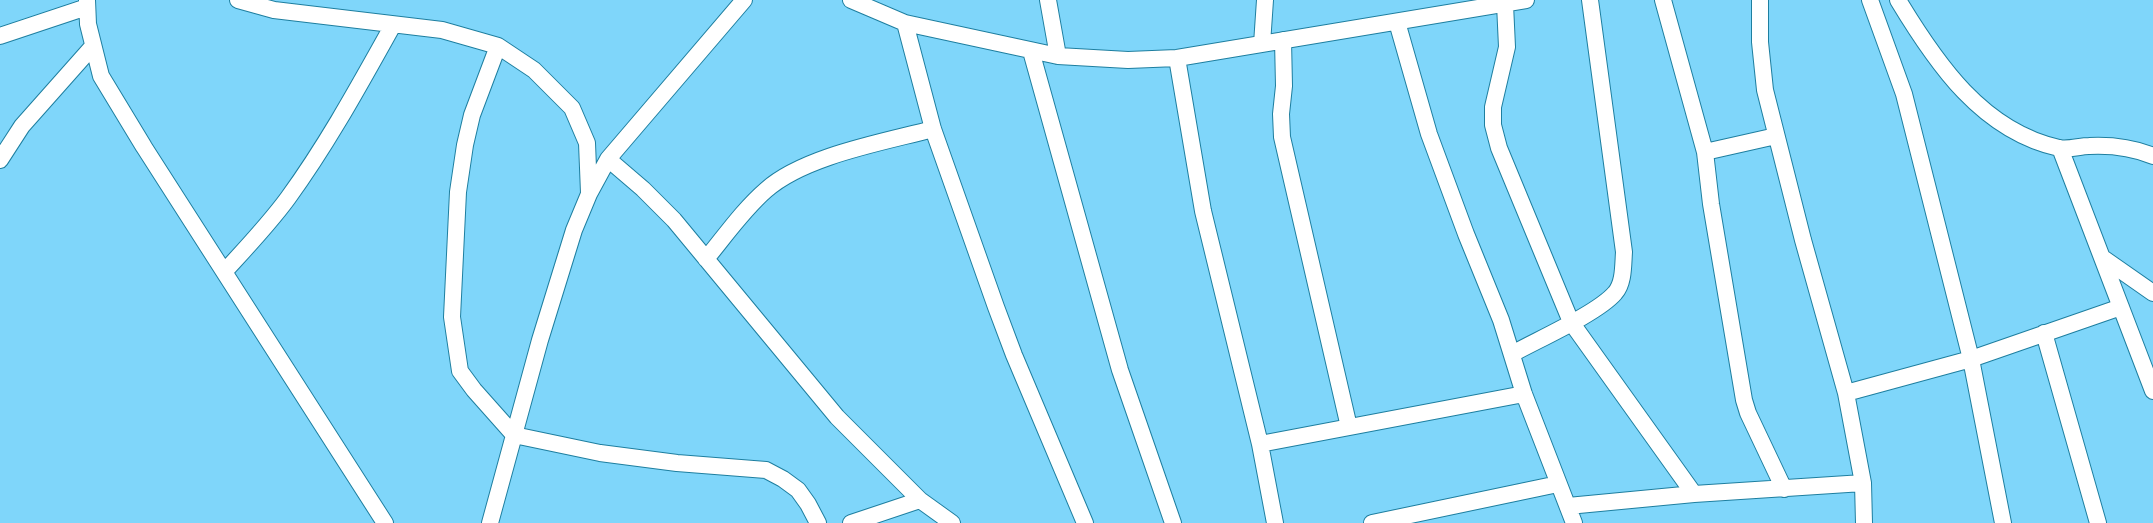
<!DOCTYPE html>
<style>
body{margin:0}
canvas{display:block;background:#7fd6fa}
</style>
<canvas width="2153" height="523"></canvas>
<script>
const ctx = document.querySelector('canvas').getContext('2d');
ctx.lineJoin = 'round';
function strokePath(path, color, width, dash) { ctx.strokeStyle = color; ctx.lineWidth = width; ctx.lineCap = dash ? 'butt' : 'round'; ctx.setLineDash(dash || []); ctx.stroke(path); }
const street = new Path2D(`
 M87,0L88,24L101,76L144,147L385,523
 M238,0L274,10L442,30L498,46L534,70L572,108L587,143L589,193
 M851,0L905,23L1058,56L1128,60L1177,58L1526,0
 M1048,0L1058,56
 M1663,0L1705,152L1711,204L1744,400L1748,413L1784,489
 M1760,0V42L1765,90L1803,240L1846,393L1863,483
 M1870,0L1904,94L1971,359L2003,523
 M1898,0C1936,63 1982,131 2059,148C2068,150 2080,146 2089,146C2110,145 2134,148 2153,156
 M1505,4L1507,47L1493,107V125L1499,148L1571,322L1694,494
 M1397,22L1429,134L1466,234L1501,320L1524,394L1574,523
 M905,23L933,129L996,307L1014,355L1085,523
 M0,36L87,7
 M1283,40L1284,86L1281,114L1282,137L1349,427
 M1262,44L1265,0
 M498,46L472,115L465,145L458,192L452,317L460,371L474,390L514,435L600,453L677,463L766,470L783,479L798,490L808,504L818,523
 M1031,51L1120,370L1173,523
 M1177,58L1203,211L1260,444L1275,523
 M2060,148L2153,391
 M1705,152L1776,136
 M608,159L643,189L674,220L837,417L920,500L952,523
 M0,160L22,126L93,46
 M2103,258L2153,293
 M706,259C725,236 743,210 766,190C804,156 884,142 933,129
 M225,271C247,247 269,224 288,198C328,143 360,84 393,25
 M2044,333L2098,523
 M1512,354C1537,340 1598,313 1615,293C1624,283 1623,265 1624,252L1590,0
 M1846,393L1971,359L2121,307
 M1260,444L1524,394
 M1568,506L1694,494L1863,483L1864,523
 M490,523L540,340L574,230L589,194L608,159L744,0
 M851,523L920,500
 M1372,523L1558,484`);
strokePath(street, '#1e7fa0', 18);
strokePath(street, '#fff', 16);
</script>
